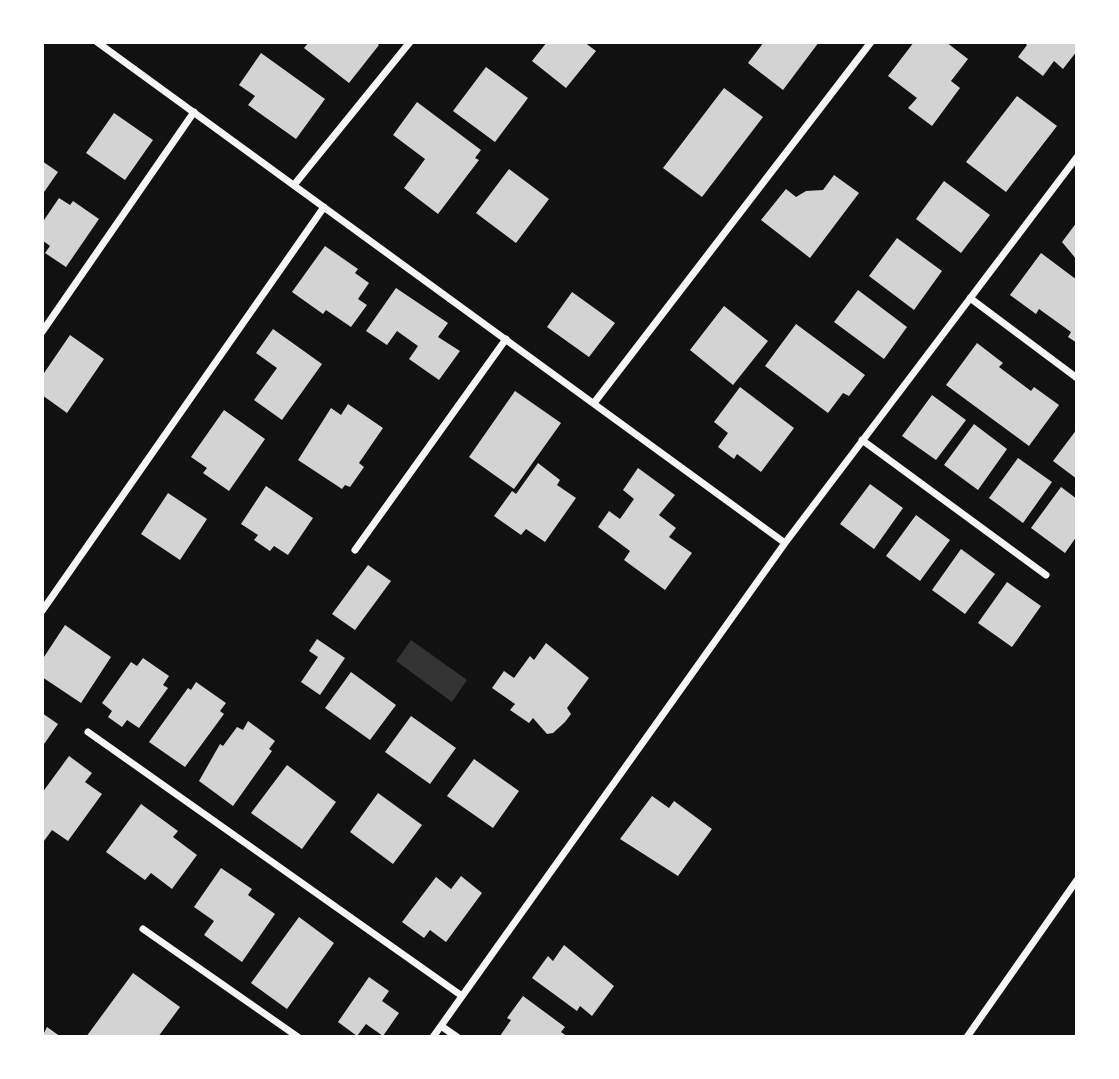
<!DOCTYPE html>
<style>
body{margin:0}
#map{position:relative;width:1119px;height:1079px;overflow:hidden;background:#111;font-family:Jost,sans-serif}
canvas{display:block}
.frame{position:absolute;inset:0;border:44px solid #fff;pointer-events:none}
</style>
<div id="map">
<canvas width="1119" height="1079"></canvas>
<div class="frame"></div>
</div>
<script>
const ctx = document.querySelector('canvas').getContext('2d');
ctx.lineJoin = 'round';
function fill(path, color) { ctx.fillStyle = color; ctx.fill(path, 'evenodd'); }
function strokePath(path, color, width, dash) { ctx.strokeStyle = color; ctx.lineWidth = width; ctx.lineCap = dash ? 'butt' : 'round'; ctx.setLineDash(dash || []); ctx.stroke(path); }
fill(new Path2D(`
 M411,640L467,680L452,702L396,661Z`), '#333');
fill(new Path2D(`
 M309,42H375L379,45L349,83L304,48Z
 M547,42H584L596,51L566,88L532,61Z
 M764,42H819L783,90L748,63Z
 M914,42H946L968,59L951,81L960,88L932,126L908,108L917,98L888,76Z
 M1024,42H1077V51L1063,69L1054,61L1043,76L1018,57L1027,45Z
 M261,53L325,99L296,139L248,105L255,96L239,85Z
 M486,67L528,98L495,142L453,111Z
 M724,88L763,117L702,197L663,168Z
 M1017,96L1057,126L1006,192L966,162Z
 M417,102L481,150L475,158L479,160L438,214L404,188L425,159L393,135Z
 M114,113L153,140L125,180L86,153Z
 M42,161L58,172L42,195Z
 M509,169L549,199L516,243L476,213Z
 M834,175L859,193L810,258L761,220L786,189L796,197L806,191L823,190Z
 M944,181L990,215L961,253L916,219Z
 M59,198L70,205L73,201L99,219L66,267L45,253L50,246L42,240V223Z
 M1077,222V260L1062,242Z
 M897,238L942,271L914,310L869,276Z
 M325,246L358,269L355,273L369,283L358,299L367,305L351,327L326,310L323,314L292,292Z
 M1041,253L1077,280V343L1068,337L1071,332L1039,309L1036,314L1010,295Z
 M396,288L448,323L438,337L460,351L439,380L409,359L418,346L397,331L387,345L366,331Z
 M858,290L907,327L884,359L834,322Z
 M572,292L615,323L589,357L547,327Z
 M724,306L768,341L733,385L690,350Z
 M796,324L865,375L849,396L843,393L828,413L765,366Z
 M273,329L322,364L282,420L254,400L277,368L256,353Z
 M70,335L104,359L67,413L42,395V376Z
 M977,343L1003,363L999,367L1031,391L1034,387L1059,405L1029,446L946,385Z
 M740,387L794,428L761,472L737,454L734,459L718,447L728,433L714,422Z
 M515,391L561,423L514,489L469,457Z
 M932,395L966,420L936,460L902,436Z
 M348,404L383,428L359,463L364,467L350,487L345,485L342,489L298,460L331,408L341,415Z
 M224,410L265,439L229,491L203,473L207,468L191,457Z
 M974,424L1007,449L978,490L944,465Z
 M1077,429V479L1053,461Z
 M1018,458L1052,482L1023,523L989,498Z
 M538,463L560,480L557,485L576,498L545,542L526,529L521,535L494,516L512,491L516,494Z
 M638,468L675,495L659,515L676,528L669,537L692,553L665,590L624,560L630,551L598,527L609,511L620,519L634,499L623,490Z
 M870,484L903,508L874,549L840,524Z
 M266,486L313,518L288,555L274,546L270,551L254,540L258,535L241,524Z
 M1061,487L1077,499V536L1065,553L1031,528Z
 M168,493L207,519L180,560L141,534Z
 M916,515L950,540L920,581L886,556Z
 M961,549L995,574L965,614L932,590Z
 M368,565L391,581L355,630L332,614Z
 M1007,582L1041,606L1012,647L978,623Z
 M65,625L111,657L81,703L42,677V660Z
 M317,639L345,658L320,695L301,682L318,657L309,651Z
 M546,643L589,678L567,708L571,714L565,722L553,733L547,734L533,718L529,723L510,710L515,704L492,688L504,671L514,678L530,656L534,660Z
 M143,658L169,676L163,685L168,688L139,728L127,720L122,727L108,717L112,711L102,703L131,662L137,666Z
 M351,672L396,705L370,740L325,708Z
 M196,682L226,703L220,711L224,714L185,767L149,742L188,688L191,690Z
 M42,713L58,724L42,747Z
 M411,716L456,748L430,784L385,752Z
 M248,721L275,741L269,749L272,751L233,806L199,781L220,744L223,746L237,727L243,730Z
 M69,756L92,773L85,782L102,794L68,841L52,830L44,841L42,793Z
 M474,759L519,791L493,828L447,796Z
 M287,765L336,802L302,849L251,813Z
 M378,793L422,825L393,864L350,832Z
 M652,796L669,808L674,801L712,829L678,876L620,839Z
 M141,804L178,831L173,837L197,855L172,889L151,873L145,880L106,852Z
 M221,868L252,889L248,895L275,914L242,962L204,935L214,921L194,907Z
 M461,876L482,893L446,942L430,930L424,938L402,922L436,877L451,889Z
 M299,917L334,943L287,1009L251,983Z
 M564,945L614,986L592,1016L580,1006L577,1011L532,978L548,956L553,961Z
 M133,973L180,1007L158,1037H86Z
 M369,977L389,991L382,1001L399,1013L383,1036L366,1024L357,1036L338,1022Z
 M523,996L565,1027L561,1032L568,1037L500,1036L511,1020L507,1018Z
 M47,1027L61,1037H42Z`), '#d3d3d3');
strokePath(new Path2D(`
 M97,42L785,543
 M294,185L410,42
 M970,298L1077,378
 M42,332L194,112
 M594,403L871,42
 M862,440L1046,575
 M355,550L506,339
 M42,611L324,207
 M88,732L462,996
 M143,929L298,1037
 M441,1026L457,1037
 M433,1037L785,543L1077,157
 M967,1037L1077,880`), '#f5f5f5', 7);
</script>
